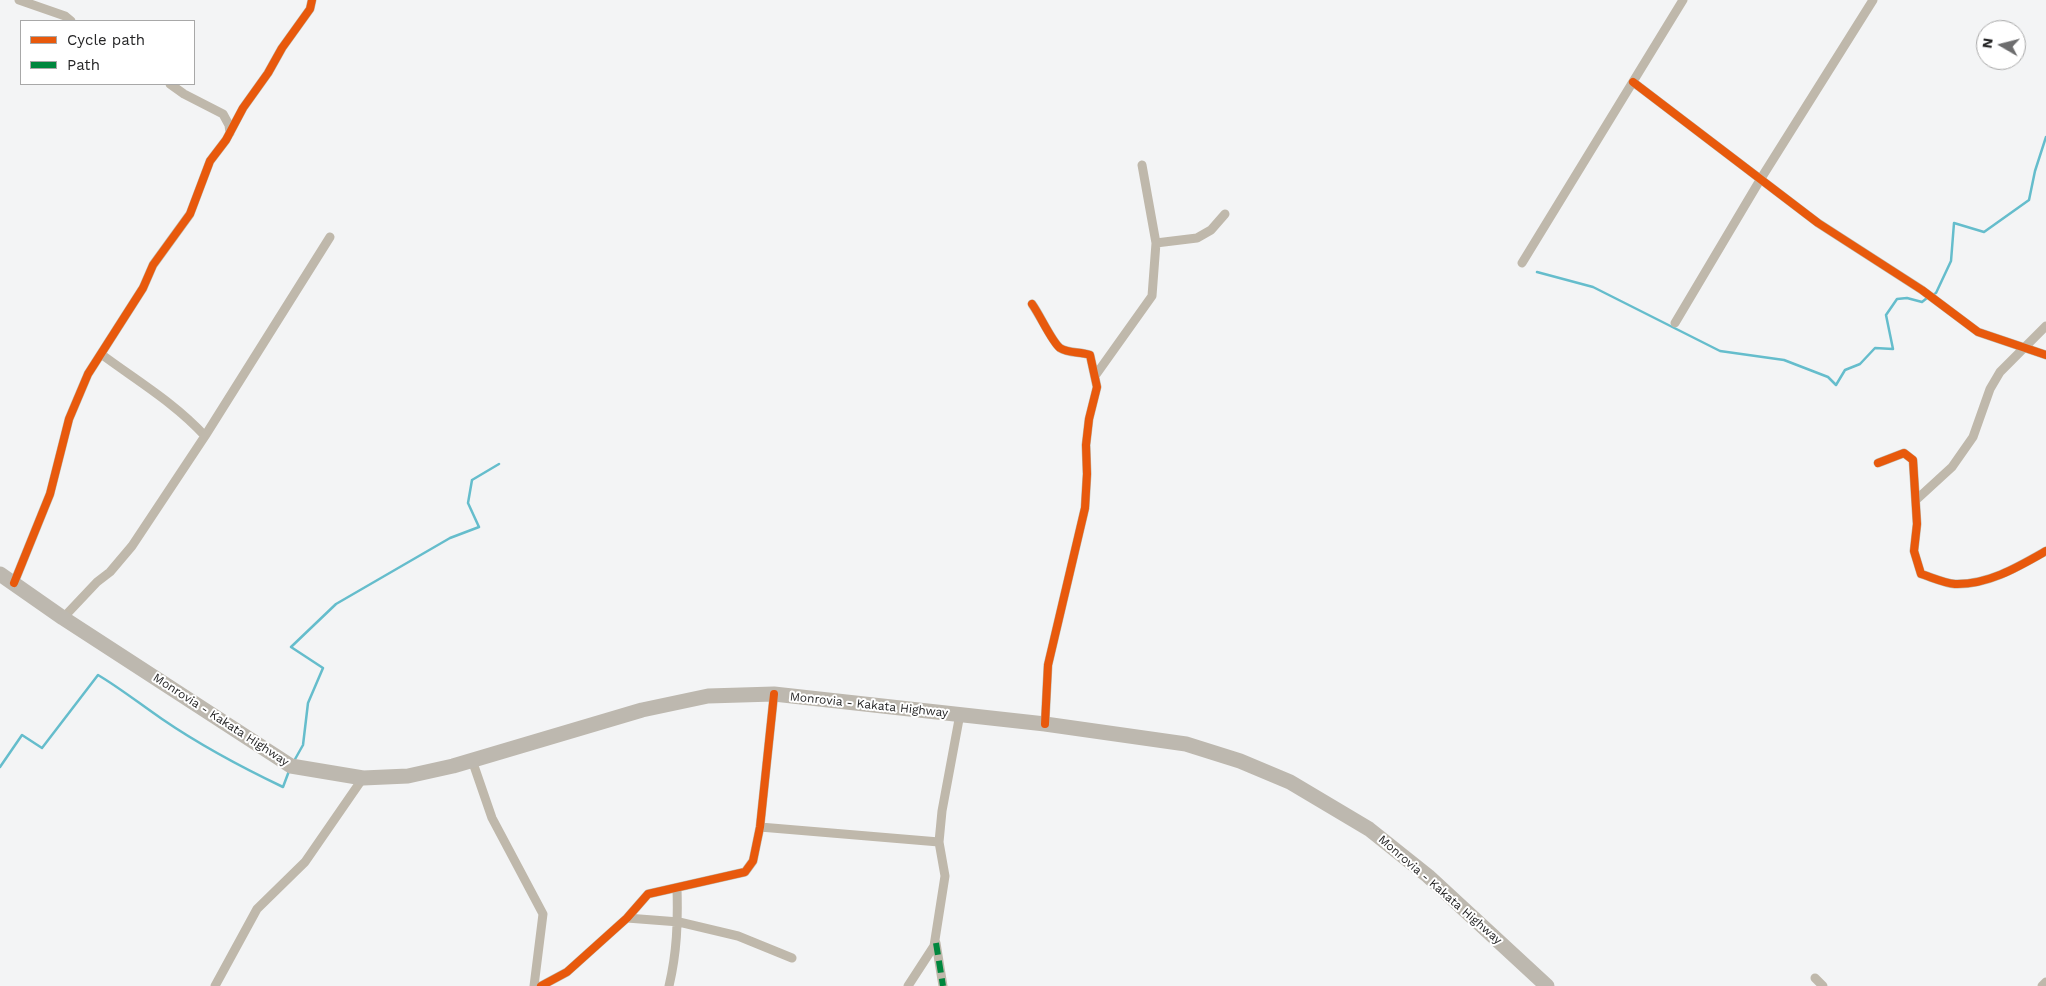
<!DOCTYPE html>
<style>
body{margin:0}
#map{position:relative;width:2046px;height:986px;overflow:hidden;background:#f3f4f5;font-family:"Work Sans",sans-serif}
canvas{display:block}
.legend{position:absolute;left:20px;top:20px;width:175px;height:65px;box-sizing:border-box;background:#fff;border:1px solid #a8a8a8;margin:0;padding:6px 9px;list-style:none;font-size:15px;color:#252526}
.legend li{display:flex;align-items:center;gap:10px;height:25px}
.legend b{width:25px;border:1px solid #a8a8a8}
.north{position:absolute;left:1976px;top:20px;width:50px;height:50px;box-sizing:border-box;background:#fff;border:1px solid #a8a8a8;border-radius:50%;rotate:278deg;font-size:14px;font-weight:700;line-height:20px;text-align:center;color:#252526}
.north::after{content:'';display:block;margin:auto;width:18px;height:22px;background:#6d6d6e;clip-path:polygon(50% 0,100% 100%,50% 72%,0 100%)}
</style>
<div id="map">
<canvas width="2046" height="986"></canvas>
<ul class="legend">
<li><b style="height:6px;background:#e8590c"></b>Cycle path</li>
<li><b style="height:6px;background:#00873e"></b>Path</li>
</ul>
<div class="north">N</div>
</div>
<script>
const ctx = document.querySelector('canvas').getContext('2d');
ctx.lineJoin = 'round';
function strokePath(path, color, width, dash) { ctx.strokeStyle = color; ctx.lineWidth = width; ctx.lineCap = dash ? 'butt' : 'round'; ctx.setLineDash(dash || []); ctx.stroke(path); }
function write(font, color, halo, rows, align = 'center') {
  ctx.font = font + ' "Work Sans",sans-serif'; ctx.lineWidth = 4; ctx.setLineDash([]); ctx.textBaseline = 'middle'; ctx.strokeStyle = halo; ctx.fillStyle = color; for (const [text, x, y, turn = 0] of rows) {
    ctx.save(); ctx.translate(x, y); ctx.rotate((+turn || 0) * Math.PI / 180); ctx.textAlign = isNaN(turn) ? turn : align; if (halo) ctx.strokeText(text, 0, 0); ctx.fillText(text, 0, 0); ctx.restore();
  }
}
strokePath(new Path2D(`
 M1537,272L1593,287L1720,351L1784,360L1828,377L1836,385L1845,370L1860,364L1875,348L1893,349L1886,315L1897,299L1907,298L1922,302L1927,298
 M1932,295L1936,293L1951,261L1954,223L1984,232L2029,200L2035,171L2046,137
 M294,761L303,745L308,703L323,668L291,647L336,604L450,538L479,527L468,503L472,480L499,464
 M0,767L22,735L42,748L98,675C120,688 140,704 162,719C200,745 241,767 283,787L289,771`), '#65bdcc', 2.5);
strokePath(new Path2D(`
 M19,0L65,16L71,21
 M1633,82L1818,223L1922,290L1978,332L2046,355
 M170,84L184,94L223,114L229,125L230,133
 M1156,243L1197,238L1211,230L1225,214
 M1522,263L1683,0
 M1032,304C1040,315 1052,342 1060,348C1069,354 1080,351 1090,355L1097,387L1089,419L1086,445L1087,474L1085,508L1048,665L1045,724
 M1675,323L1760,180L1873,0
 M1095,376L1152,296L1156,243L1142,165
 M205,436L330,237
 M1878,463L1904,453L1913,460L1917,524L1914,551L1921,574C1931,577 1944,583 1955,584C1988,585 2018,567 2046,551
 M1916,500L1952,467L1973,437L1990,389L2000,372L2046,326
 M14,583L50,494L69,419L88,374L143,288L153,265L190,214L210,161L226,140L243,108L268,73L282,48L310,9L312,0
 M63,618L97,582L110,572L132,546L205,436C175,403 136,380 101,354
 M472,760L492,818L543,914L534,986
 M760,827L939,842
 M627,918L679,922L738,936L792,958
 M936,943L943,986
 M1815,978L1823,986
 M215,986L257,909L305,862L363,778
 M541,986L567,972L627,918L648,894L745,872L753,861L760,827L774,694
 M669,986C677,952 678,922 677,888
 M908,986L934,946L945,876L939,842L942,811L960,714
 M2042,986L2046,982`), '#bfb8ab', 9);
strokePath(new Path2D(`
 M0,574L63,618L291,766L363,778L408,776L453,766L642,710L708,696L774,694L1045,724L1186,744L1240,761L1290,782L1369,829L1428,876L1547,986`), '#bdb8af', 15);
strokePath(new Path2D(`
 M936,943L943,986`), '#00873e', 6, [12, 6]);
strokePath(new Path2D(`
 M1633,82L1818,223L1922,290L1978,332L2046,355
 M1032,304C1040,315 1052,342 1060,348C1069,354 1080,351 1090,355L1097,387L1089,419L1086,445L1087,474L1085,508L1048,665L1045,724
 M1878,463L1904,453L1913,460L1917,524L1914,551L1921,574C1931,577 1944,583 1955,584C1988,585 2018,567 2046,551
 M14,583L50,494L69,419L88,374L143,288L153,265L190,214L210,161L226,140L243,108L268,73L282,48L310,9L312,0
 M541,986L567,972L627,918L648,894L745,872L753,861L760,827L774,694`), '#e8590c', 8);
write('12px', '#252526', '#fff', [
 ["Monrovia - Kakata Highway",869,705,6],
 ["Monrovia - Kakata Highway",221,720,33],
 ["Monrovia - Kakata Highway",1440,890,41]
]);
</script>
